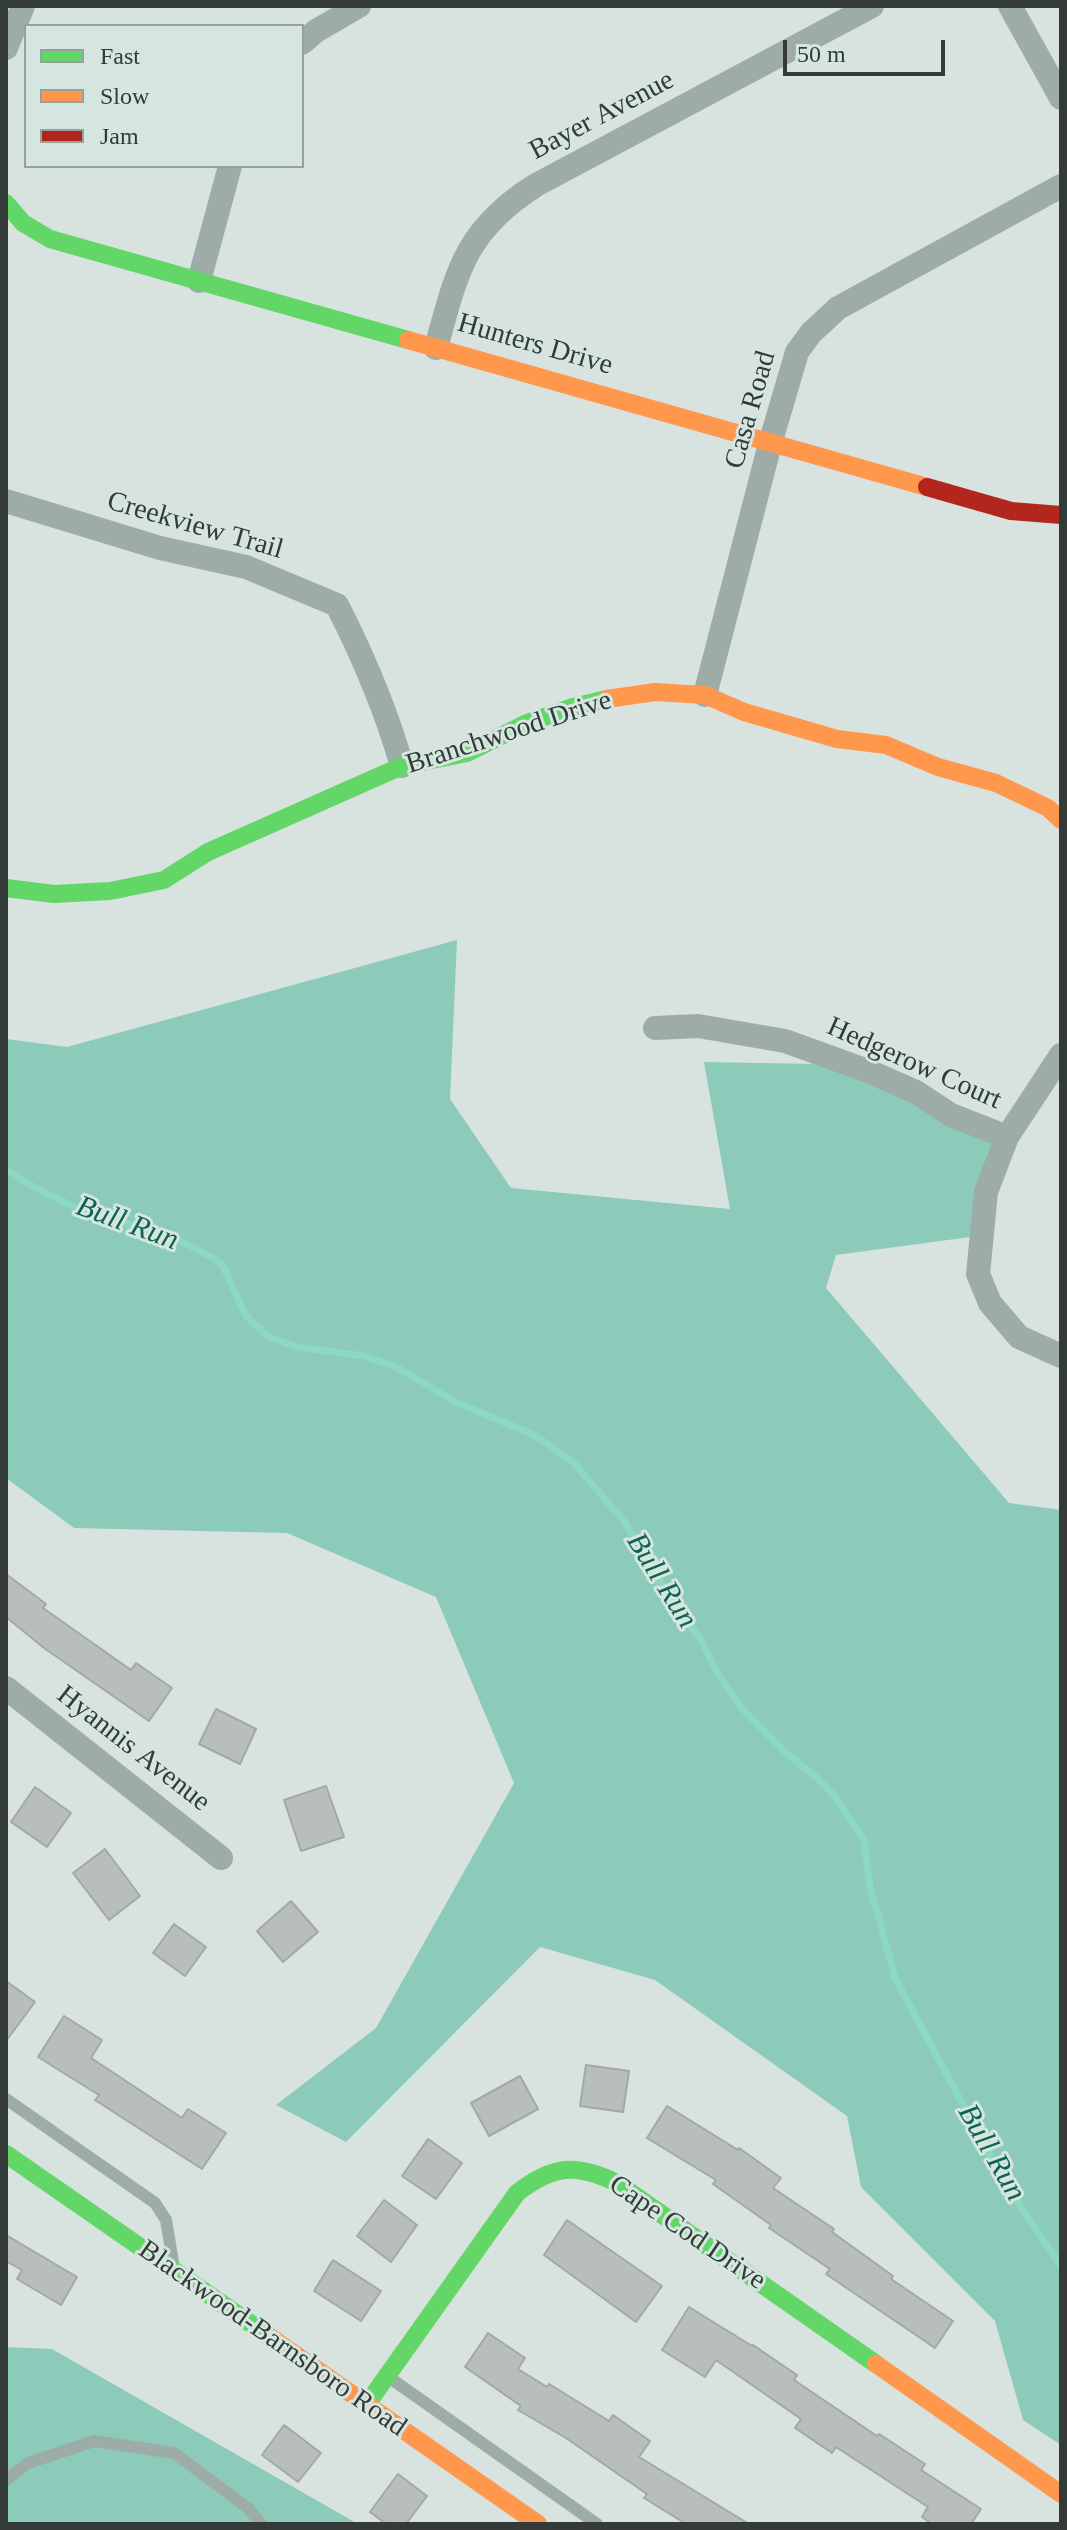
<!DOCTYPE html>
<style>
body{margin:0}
#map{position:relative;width:1067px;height:2530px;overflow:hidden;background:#d8e2de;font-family:"Times New Roman",serif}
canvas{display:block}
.frame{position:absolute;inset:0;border:8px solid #343a38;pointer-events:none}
.legend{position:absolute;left:24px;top:24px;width:280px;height:144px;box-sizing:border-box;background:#d5e5df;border:2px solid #95a19c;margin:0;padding:10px 14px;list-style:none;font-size:24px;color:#343a38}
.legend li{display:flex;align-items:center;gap:16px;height:40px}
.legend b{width:40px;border:2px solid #95a19c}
.scale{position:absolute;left:783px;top:40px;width:162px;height:36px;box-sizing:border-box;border:4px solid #343a38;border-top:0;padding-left:10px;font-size:24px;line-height:28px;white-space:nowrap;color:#343a38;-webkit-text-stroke:6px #d5e5df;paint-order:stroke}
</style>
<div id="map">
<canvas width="1067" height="2530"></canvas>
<div class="frame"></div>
<ul class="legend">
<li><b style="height:10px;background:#63d668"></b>Fast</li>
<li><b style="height:10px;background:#ff974d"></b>Slow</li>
<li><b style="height:10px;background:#b3261e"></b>Jam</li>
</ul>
<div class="scale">50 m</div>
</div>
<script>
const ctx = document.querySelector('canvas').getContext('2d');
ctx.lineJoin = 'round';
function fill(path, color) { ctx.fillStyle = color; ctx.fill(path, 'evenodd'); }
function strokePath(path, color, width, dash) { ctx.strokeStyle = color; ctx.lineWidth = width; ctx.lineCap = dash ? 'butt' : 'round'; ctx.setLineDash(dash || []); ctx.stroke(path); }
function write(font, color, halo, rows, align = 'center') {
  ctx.font = font + ' "Times New Roman",serif'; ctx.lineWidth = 6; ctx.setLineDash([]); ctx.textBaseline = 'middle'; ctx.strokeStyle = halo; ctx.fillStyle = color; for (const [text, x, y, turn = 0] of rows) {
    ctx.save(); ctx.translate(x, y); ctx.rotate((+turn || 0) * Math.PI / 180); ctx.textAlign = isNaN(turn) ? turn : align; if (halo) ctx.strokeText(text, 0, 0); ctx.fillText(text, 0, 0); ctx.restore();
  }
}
fill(new Path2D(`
 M457,940L450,1099L511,1188L730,1209L704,1062L870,1065L999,1138L970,1237L836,1255L826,1288L1009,1503L1061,1510V2445L1023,2420L995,2321L861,2187L847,2116L655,1980L540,1947L346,2142L276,2105L376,2028L514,1783L436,1597L287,1533L74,1528L6,1478V1039L67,1047Z
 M6,2347L52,2349L358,2524H6Z`), '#8ccbb9');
strokePath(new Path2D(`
 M6,1169L34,1187L78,1209L173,1237L215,1259L223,1266L246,1316L269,1337L297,1347L364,1356L396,1367L456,1402L534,1435L572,1461L624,1521L671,1600L701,1640L719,1676L742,1708L781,1748L820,1781L835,1797L864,1840L870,1886L895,1978L1006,2185L1061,2266`), '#8bd9c1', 7);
const building = new Path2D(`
 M6,1574L46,1604L43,1608L131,1670L136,1663L172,1688L149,1721L44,1648L6,1617Z
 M216,1709L256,1729L240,1764L199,1744Z
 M326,1786L344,1837L301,1851L284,1800Z
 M35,1787L71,1813L47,1847L11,1822Z
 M105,1849L140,1896L109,1920L73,1873Z
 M291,1901L318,1932L283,1962L257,1931Z
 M174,1924L206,1947L185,1976L153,1953Z
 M6,1981L35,2002L6,2041Z
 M64,2016L102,2040L91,2058L182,2118L188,2109L226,2133L202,2169L95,2100L99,2095L38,2057Z
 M586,2065L629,2071L623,2112L580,2106Z
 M520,2076L538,2109L489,2136L471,2103Z
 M667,2106L738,2150L739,2148L781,2178L773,2188L834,2229L832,2232L893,2276L891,2279L953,2321L935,2348L826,2274L830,2269L769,2228L771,2225L713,2184L716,2180L647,2138Z
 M428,2139L462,2163L436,2199L402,2176Z
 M384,2200L417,2225L391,2262L357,2236Z
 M567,2220L662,2286L636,2322L544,2255Z
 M6,2235L77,2277L61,2305L17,2279L22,2270L6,2261Z
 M333,2260L381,2291L361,2321L314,2291Z
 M689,2307L752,2346L753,2345L797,2375L794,2380L877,2436L879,2434L925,2464L921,2470L981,2509L971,2524H932L922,2517L928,2507L836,2447L832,2453L795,2428L801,2419L716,2360L705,2377L662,2350Z
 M488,2333L525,2358L518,2369L547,2387L549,2384L609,2421L613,2415L650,2441L639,2457L749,2524H686L644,2498L647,2494L566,2438L518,2410L521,2406L465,2367Z
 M284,2425L321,2453L298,2482L262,2455Z
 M398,2474L427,2496L406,2524H386L370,2512Z`);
fill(building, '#b7bebb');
strokePath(building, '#a2a8a6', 2);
strokePath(new Path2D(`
 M6,2099L155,2203L166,2220L173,2262
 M390,2378L597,2524
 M6,2480L28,2463L94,2441L174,2453L248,2508L261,2524`), '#9eaca7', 12);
strokePath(new Path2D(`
 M1010,6L1061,98
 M302,43L316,31L359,6
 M6,48L23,6
 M199,281L230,166
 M436,348C457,271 465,230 536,185L872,6
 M6,501L160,548L246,567L337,605C364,658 386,710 402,766
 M705,695L770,444L797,352L811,333L838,308L1061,186
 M655,1028L698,1026L785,1041L868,1071L916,1092L951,1115L1007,1137
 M1061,1055L1007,1137L986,1192L978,1274L990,1303L1019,1337L1061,1356
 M6,1688L221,1858`), '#9eaca7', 24);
strokePath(new Path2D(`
 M6,203L23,223L50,239L408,340
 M6,888L54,894L110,891L164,880L208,852L402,766L467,753L527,723L573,707L607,699
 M6,2154L270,2337
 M367,2404L517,2193C553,2165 576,2163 617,2183L876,2364`), '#63d668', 18);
strokePath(new Path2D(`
 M408,340L927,487
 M607,699L655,692L705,695L744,712L837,739L886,745L938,767L996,783L1048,808L1061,820
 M270,2337L538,2524
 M876,2364L1061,2494`), '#ff974d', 18);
strokePath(new Path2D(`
 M927,487L1011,511L1061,515`), '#b3261e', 18);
write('28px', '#343a38', '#d5e5df', [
 ["Bayer Avenue",602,116,-28],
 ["Hunters Drive",535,345,16],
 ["Casa Road",751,410,-74],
 ["Creekview Trail",195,526,16],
 ["Branchwood Drive",509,733,-18],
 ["Hedgerow Court",914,1064,24],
 ["Hyannis Avenue",133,1749,38],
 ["Cape Cod Drive",687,2233,34],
 ["Blackwood-Barnsboro Road",272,2339,35]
]);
write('italic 30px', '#0d644f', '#d5e5df', [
 ["Bull Run",127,1224,20],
 ["Bull Run",661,1581,58],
 ["Bull Run",991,2153,60]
]);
</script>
